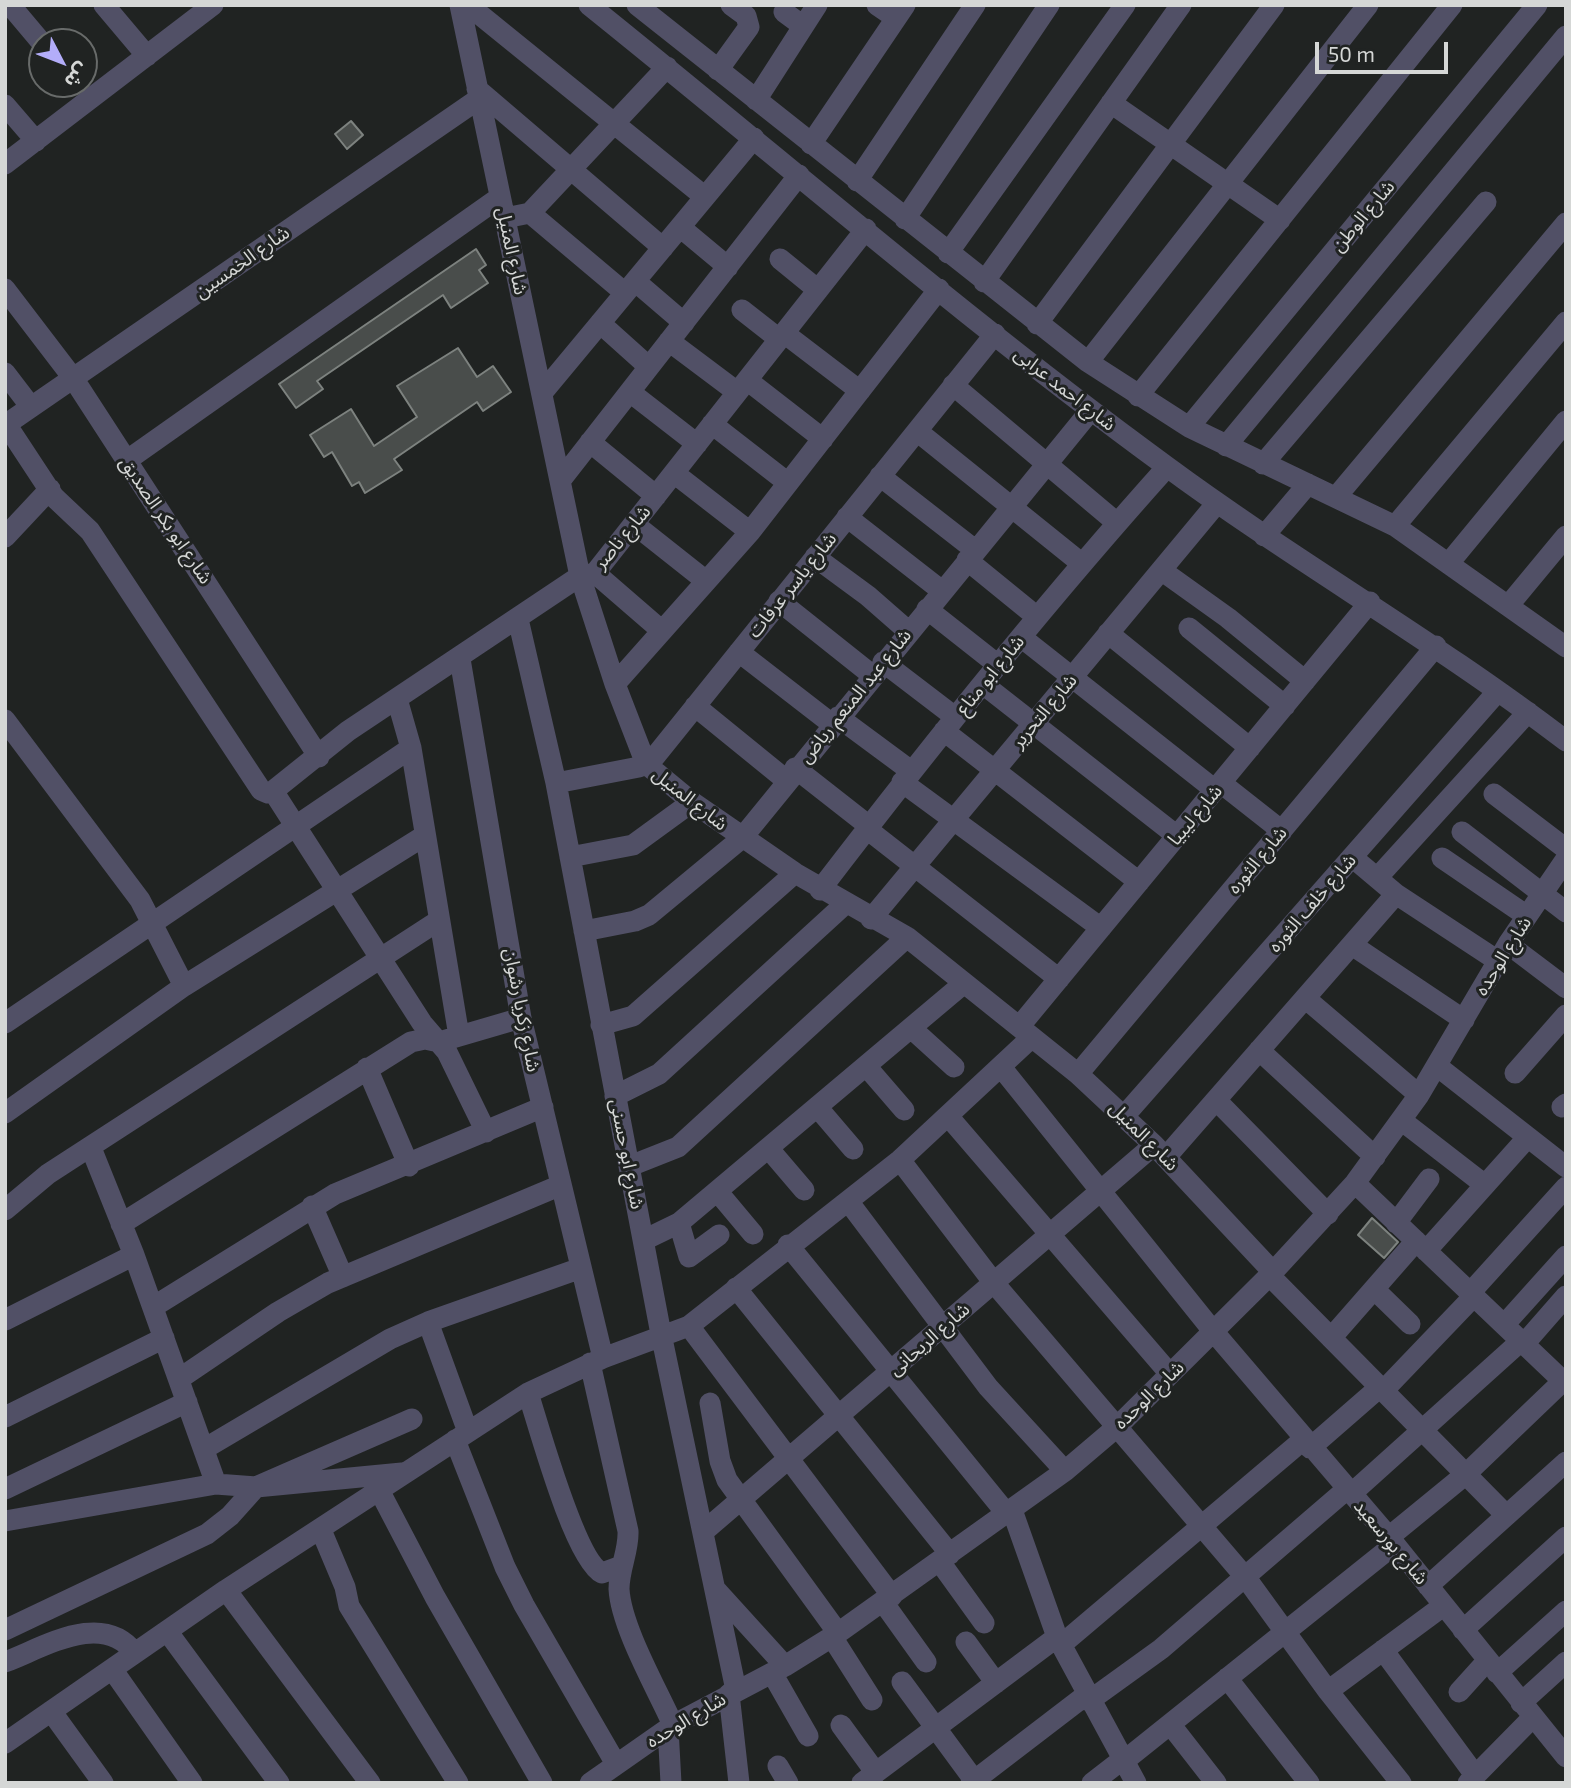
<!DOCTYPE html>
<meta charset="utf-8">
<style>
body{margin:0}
#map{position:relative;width:1571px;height:1788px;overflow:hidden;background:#202322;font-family:"Exo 2","Noto Sans Arabic",sans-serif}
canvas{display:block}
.frame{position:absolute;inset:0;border:7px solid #d5d7d6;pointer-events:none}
.north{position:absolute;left:28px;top:28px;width:70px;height:70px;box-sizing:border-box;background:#202322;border:2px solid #686b6a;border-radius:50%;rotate:132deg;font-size:19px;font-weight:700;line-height:28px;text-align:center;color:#d5d7d6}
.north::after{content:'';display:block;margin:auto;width:24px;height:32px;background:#b3adf9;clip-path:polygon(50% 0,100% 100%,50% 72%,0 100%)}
.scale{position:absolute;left:1315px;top:42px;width:133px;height:32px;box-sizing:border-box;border:4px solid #d5d7d6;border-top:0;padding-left:9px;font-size:21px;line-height:24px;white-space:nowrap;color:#d5d7d6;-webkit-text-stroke:5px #202322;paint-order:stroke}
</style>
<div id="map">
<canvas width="1571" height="1788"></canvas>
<div class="frame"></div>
<div class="north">ش</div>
<div class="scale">50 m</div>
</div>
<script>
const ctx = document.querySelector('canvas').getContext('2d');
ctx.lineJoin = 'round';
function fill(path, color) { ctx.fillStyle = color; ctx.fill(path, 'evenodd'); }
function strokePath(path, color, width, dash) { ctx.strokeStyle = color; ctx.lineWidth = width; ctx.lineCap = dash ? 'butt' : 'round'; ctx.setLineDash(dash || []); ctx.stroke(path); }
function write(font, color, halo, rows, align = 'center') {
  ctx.font = font + ' "Exo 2","Noto Sans Arabic",sans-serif'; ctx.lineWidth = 6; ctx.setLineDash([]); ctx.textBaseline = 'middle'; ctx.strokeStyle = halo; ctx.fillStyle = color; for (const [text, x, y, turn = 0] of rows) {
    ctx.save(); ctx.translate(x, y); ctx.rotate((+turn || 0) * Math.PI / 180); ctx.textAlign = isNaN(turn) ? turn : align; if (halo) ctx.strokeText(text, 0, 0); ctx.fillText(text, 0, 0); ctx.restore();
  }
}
const building = new Path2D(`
 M351,121L363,135L347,149L335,134Z
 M476,249L486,265L479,270L488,283L451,308L443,295L317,381L323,389L296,408L279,384Z
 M458,348L477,377L493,366L511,392L483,411L477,402L394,459L402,470L365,493L359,482L352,486L332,452L324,457L310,435L351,409L374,446L417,417L397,386Z
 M1372,1218L1398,1242L1384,1258L1358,1235Z`);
fill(building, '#494d4b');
strokePath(building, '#7d827f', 2);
strokePath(new Path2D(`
 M10,5L42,43
 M104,5L147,56
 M460,5L580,576L615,684L646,764L692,802L795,873L907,937L1078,1074L1154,1145L1273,1272
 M468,5L705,197
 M589,5C781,159 967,321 1166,466C1296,562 1437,642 1566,741
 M637,5L1088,362L1189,427L1395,526L1566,647
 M877,5L896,18
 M784,12L803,26
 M718,70L749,27L746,16L731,5
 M477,89L663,248
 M756,100L817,5
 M1111,103L1280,220
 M5,105L36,141
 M811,144L905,5
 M5,164L213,5
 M857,181L975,5
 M530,213L625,293
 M505,218L530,213L667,67
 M905,219L1049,5
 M680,227L728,267
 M948,253L1125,5
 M780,259L818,290
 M635,281L684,323
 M984,282L1181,5
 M5,289L73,378L319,757
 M742,310L779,339
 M600,323L649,367
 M1037,324L1274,5
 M784,333L860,391
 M669,341L737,392
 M1088,362L1368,5
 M5,373L31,407
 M747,380L823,439
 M953,385L1117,523
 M630,392L697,444
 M542,393L754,138
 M1138,396L1452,5
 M6,424L54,497L90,531L261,790L268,793L273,791
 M712,424L788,483
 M5,425L480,98
 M1189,427L1537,5
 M917,431L1081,563
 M590,442L656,496
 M1226,446L1566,36
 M126,461L500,197
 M1263,464L1486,202
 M674,473L750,532
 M880,476L975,550
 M560,481L799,175
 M1337,496L1566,223
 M847,517L942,591
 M634,524L706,581
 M1395,526L1566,322
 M1264,536L1308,484
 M5,537L50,489
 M815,557L868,596L908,631
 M967,560L1037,617
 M1449,563L1566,421
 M1161,570L1228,618L1305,681
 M595,573L662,631
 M779,601L872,675
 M1508,606L1566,536
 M927,609L998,665
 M518,619L556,783L661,1334L736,1690
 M1189,628L1285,706
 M1108,633L1250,748
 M1021,637L1215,790
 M739,652L832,724
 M460,659L521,1018L603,1358
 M883,662L955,717
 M615,684L750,532L939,289
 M983,684L1177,836
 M397,699L411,748L459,1036
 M695,706L786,780
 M838,717L911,771
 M5,720L140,900L184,986
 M944,731L1139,882
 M795,768L869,826
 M902,782L1101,928
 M556,783L639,767L653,759L995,334
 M1221,783L1282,831
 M273,791L348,731L580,576L595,573L866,229
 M273,791L422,1023L447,1052L486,1132
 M1494,794L1566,849
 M867,829L1059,979
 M1462,832L1566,912
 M570,857L633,845L692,802
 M1352,857L1396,894L1498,961
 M1442,858L1527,916
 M1377,878L1528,712
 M820,890C931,745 1045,603 1167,467
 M871,919L1217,503
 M584,931L635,921L649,915L742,838L1091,410
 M1508,944L1566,988
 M1352,945L1464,1020
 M1305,998L1419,1095
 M5,1023L411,748
 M601,1025L633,1016L795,873
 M1019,1027L1370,602
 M911,1028L954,1067
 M1259,1050L1375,1157
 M866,1066L904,1110
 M1437,1066L1566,1167
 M1001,1067L1213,1331L1389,1537L1566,1757
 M367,1068L409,1166
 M1515,1073L1566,1015
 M1078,1074L1436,646
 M615,1096L659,1074L845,904
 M1216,1100L1328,1214
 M1562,1107L1566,1104
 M818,1108L853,1149
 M5,1113L184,986L424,836
 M1125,1115L1498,691
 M948,1116L1170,1374
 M1401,1120L1485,1185
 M91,1148L134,1255L216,1484
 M769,1149L804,1190
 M1166,1157L1396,894
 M900,1160L994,1283L1246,1578L1328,1691L1401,1783
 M630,1166L678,1147L907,937
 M1355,1183L1566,1384
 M717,1191L753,1234
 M848,1201L988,1387L1065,1471
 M312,1206L343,1277
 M5,1210L48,1174L438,921
 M679,1223L689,1257L719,1235
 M1396,1223L1429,1179
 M121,1224L411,1042L425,1039L439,1042L521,1018
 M644,1240L679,1223L963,984
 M788,1245L1007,1514
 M1426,1251L1528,1137
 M1269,1275L1506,1515
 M736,1288L950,1554
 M1374,1289L1410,1324
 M1470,1293L1566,1187
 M153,1307L335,1194L543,1107
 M5,1320L134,1255
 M428,1322L468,1432
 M1504,1325L1566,1256
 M689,1326L892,1596
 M1331,1338L1416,1241
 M1524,1344L1566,1296
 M590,1363L628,1531C629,1551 619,1568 619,1589C621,1627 657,1689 673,1725
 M179,1379L278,1312L328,1283L561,1185
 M1383,1391L1474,1296
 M528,1393C539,1427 575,1560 602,1573L621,1566
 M710,1403L720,1461L727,1480L838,1633
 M5,1417L164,1338
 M455,1440L505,1567L524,1605L616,1764
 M1310,1448L1380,1387
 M204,1449L390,1339L428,1322L581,1268
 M5,1489L187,1402
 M379,1490L435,1597L542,1783
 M1351,1494L1521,1341
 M1012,1510L1057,1637L1136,1783
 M5,1521L216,1484L256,1487L402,1473
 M321,1530L345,1587L349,1606L458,1783
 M703,1532L1154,1145
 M1389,1537L1466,1474L1563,1381
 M940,1562L984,1623
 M1428,1586L1566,1462
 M226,1590L370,1783
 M716,1590L785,1666
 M883,1602L926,1662
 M5,1630L207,1534L230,1516L256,1487L412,1419
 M1463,1630L1566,1537
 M167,1631L279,1783
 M832,1637L872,1700
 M966,1642L996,1683
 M1061,1645L1303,1440
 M1383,1650L1475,1775
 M5,1662C45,1647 102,1610 135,1653
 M112,1669L192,1783
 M772,1673L808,1736
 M1497,1673L1566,1611
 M1227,1678L1309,1783
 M902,1682L974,1780
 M1328,1691L1443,1606
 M1459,1692L1487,1661
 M729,1694L739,1783
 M1089,1701L1161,1649L1347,1489
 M1521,1703L1566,1662
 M51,1711L103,1783
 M1170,1724L1216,1783
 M841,1725L876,1773
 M668,1728L671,1783
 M5,1743L226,1590L528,1393L603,1358L689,1326L900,1160L1031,1038
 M1124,1761L1395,1544
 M778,1766L788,1783
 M590,1783L673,1725L785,1666L838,1633L1065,1471L1118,1426L1273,1272L1355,1183L1419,1095L1508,944L1566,859
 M862,1783L1057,1637
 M971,1783L1086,1695
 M1092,1783L1123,1759
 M1468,1783L1533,1717`), '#515066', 21);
write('19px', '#d5d7d6', '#202322', [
 ["شارع الوطن",1363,216,-50],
 ["شارع المنيل",512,251,78],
 ["شارع الخمسين",242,262,-35],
 ["شارع احمد عرابى",1065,389,38],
 ["شارع ابو بكر الصديق",166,520,56],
 ["شارع ناصر",622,537,-50],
 ["شارع ياسر عرفات",792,585,-51],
 ["شارع ابو مناع",990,675,-51],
 ["شارع عبد المنعم رياض",855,696,-51],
 ["شارع التحرير",1044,711,-50],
 ["شارع المنيل",690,799,38],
 ["شارع ليبيا",1195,815,-50],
 ["شارع الثوره",1257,860,-50],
 ["شارع خلف الثوره",1312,903,-49],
 ["شارع الوحده",1503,956,-58],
 ["شارع زكريا رشوان",522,1010,79],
 ["شارع المنيل",1144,1136,45],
 ["شارع ابو حسنى",627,1154,79],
 ["شارع الريحانى",929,1339,-41],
 ["شارع الوحده",1149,1395,-44],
 ["شارع بورسعيد",1391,1542,50],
 ["شارع الوحده",686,1720,-31]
]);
</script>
